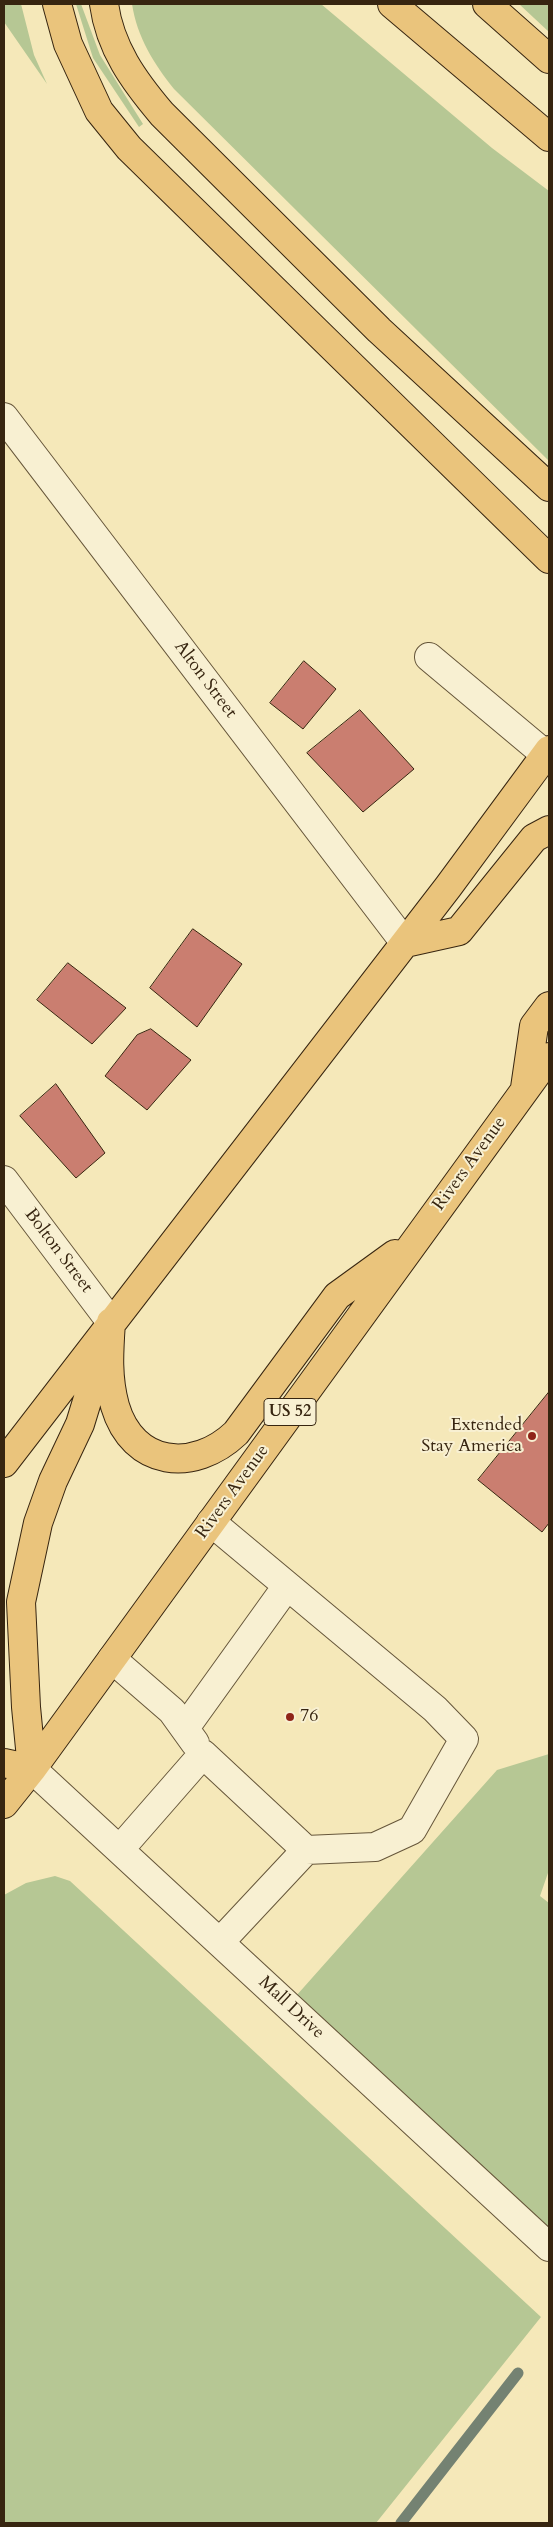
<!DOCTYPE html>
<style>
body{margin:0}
#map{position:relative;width:553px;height:2527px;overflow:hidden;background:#f5e8b9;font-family:Cardo,serif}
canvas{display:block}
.frame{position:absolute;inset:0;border:5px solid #372510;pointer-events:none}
</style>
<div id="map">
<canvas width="553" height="2527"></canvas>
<div class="frame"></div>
</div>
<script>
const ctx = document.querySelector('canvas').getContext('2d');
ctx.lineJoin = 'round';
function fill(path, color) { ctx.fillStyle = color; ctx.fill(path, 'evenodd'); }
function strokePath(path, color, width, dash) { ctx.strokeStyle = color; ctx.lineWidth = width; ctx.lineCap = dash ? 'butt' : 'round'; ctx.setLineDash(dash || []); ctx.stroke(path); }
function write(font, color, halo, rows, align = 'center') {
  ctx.font = font + ' Cardo,serif'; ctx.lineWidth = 4; ctx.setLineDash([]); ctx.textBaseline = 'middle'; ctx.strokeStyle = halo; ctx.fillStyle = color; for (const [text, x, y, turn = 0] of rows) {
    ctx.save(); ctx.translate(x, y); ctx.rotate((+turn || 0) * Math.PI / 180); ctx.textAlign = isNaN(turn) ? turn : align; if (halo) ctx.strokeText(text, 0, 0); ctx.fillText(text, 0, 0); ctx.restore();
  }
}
fill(new Path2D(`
 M4,4H21L34,55L47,84L4,22Z
 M76,4H81L100,55L143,124L139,127L93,58Z
 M132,4H321L492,148L549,191V461L174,89C154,64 137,37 132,4Z
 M519,4H549V32Z
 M549,1754V1870L540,1896L549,1903V2247L288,2005L497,1770Z
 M55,1876L70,1881L541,2317L376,2523H4V1895L26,1883Z`), '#b6c794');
strokePath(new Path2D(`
 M401,2523L518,2373`), '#748272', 11);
const building = new Path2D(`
 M304,661L336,689L303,729L270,703Z
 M360,710L414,769L363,812L307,753Z
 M193,929L242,964L197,1027L150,988Z
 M68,963L126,1008L92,1044L37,1000Z
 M151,1029L191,1060L147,1110L105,1076L137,1035Z
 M56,1084L105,1153L76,1178L20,1116Z
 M549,1392V1523L542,1532L478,1480Z`);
fill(building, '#ca7e70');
strokePath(building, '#372510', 1);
const minor = new Path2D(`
 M4,417L405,943
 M429,657L546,755
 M4,1180L111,1322
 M211,1522L435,1709L464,1739L412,1830L375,1847L306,1850L220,1942
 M112,1659L172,1711L195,1743
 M185,1728L287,1586
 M32,1769L549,2247
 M120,1849L203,1754L306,1850`);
const major = new Path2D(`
 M57,4L68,44L99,111L129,148L549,559
 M104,4C110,48 134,81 162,114L379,330L549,487
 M392,4L549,137
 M487,4L549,59
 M405,943L459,931L534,838L549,830
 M525,1088L534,1026L549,1006
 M111,1322C109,1351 107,1377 115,1406C133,1467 194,1473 236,1433L337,1296L395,1254
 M4,1463L448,887L549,750
 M4,1763L32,1769
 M32,1769L26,1707L21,1602L38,1523L53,1481L80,1424L103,1349
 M4,1804L32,1769L549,1057`);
strokePath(minor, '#66563a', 30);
strokePath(major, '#372510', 30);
strokePath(minor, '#f8f0d2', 28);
strokePath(major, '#eac47c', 28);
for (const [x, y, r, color] of [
 [532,1436,5,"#8f2418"],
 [290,1717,5,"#8f2418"]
]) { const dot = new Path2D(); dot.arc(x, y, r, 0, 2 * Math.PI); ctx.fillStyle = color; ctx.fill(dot); strokePath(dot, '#f8f0d2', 2); }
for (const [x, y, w] of [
 [290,1412,52]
]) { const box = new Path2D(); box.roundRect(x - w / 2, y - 13.5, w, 27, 4); ctx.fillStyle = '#f8f0d2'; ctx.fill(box); strokePath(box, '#372510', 1); }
write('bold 16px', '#372510', null, [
 ["US 52",290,1412]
]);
write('18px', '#372510', '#f8f0d2', [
 ["Alton Street",205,680,53],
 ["Rivers Avenue",470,1164,-54],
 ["Bolton Street",58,1251,53],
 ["Rivers Avenue",233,1492,-54],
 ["Mall Drive",291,2008,43]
]);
write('18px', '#372510', '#f8f0d2', [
 ["Extended",522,1426],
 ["Stay America",522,1447],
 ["76",300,1717,"left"]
], 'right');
</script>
